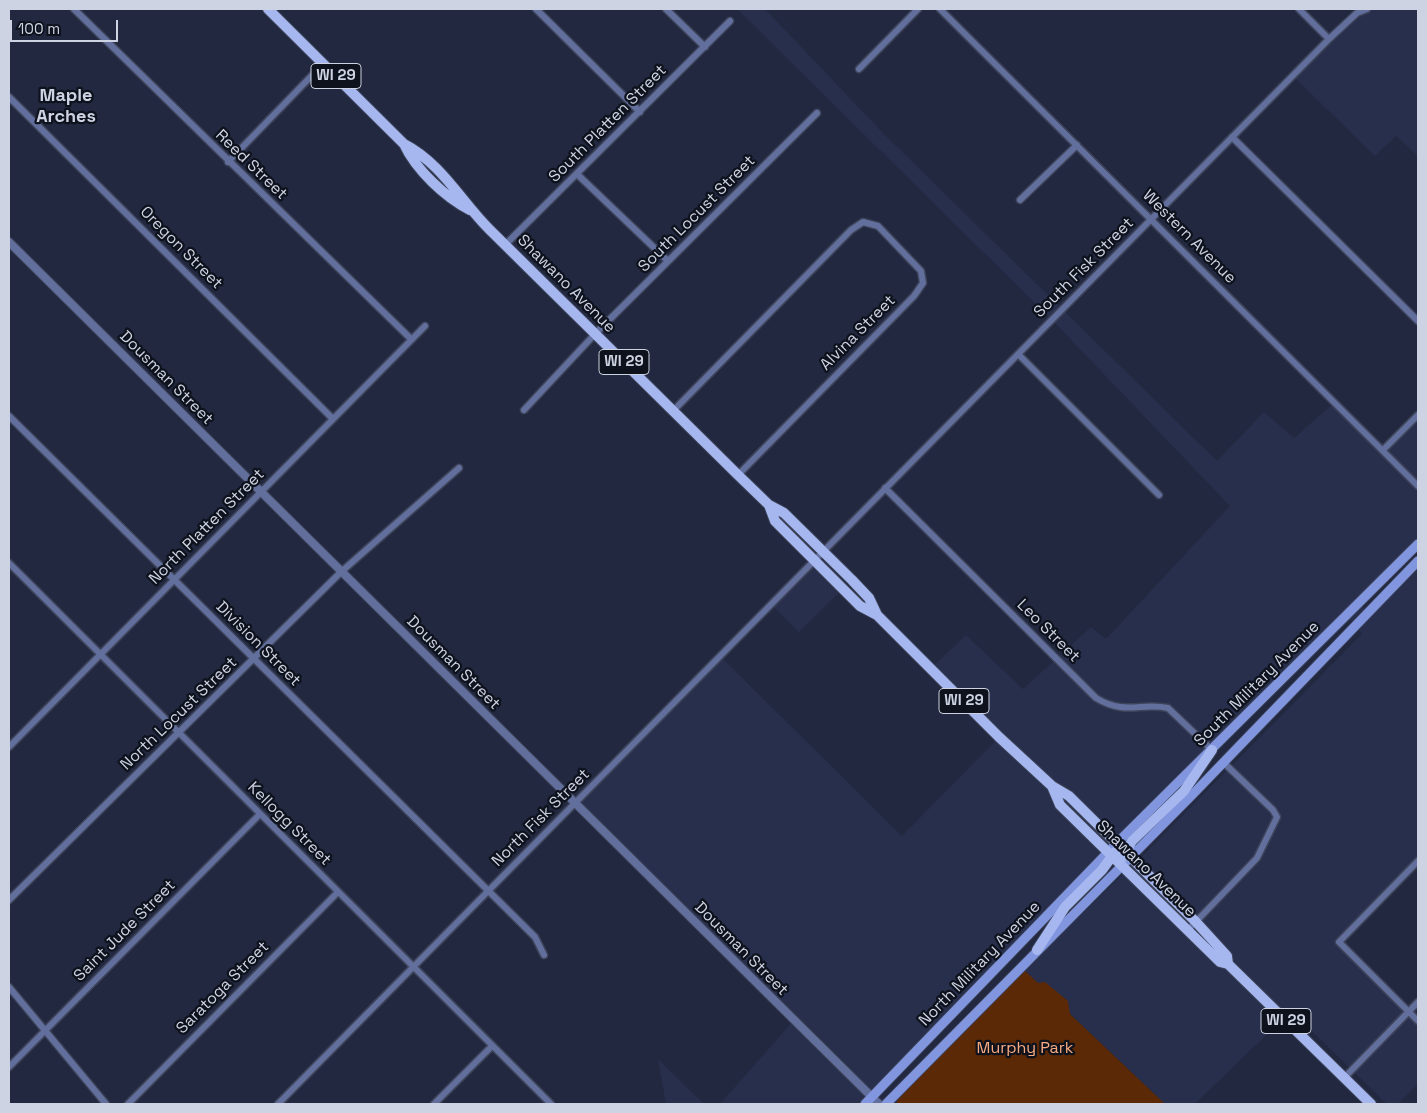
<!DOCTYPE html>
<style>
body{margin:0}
#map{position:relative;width:1427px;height:1113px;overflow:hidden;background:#21283f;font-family:"Space Grotesk",sans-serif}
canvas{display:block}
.frame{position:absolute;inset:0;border:10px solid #ced3e3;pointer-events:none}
.scale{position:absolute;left:10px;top:20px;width:108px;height:22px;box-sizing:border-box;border:2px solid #ced3e3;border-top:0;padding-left:6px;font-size:15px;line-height:18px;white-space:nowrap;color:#ced3e3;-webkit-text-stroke:4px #0e121c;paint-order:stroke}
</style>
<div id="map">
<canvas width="1427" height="1113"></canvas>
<div class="frame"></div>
<div class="scale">100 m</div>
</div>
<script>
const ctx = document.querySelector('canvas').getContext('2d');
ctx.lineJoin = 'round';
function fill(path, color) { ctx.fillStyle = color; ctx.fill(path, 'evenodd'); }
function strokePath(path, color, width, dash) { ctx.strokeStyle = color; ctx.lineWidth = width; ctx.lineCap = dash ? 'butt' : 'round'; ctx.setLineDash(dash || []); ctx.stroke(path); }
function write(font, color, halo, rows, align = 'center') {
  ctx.font = font + ' "Space Grotesk",sans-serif'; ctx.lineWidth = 4.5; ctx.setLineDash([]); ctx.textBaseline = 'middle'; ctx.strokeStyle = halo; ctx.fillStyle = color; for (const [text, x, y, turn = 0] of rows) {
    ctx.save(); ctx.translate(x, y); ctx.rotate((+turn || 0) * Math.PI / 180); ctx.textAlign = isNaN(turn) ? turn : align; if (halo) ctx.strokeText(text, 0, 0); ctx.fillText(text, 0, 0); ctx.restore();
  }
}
fill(new Path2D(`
 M737,9H765L886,136L1217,461L1264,412L1294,438L1335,402L1383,450L1418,415V544L1360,603L1367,613L1418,561V861L1339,942L1418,1021V1084L1398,1104H1387L1291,1011L1195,1104H1165L1024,970L1147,851L1362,634L1347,616L865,1104H720L794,1020L575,803L720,656L902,836L999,737L931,668L966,635L1023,689L1091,627L1106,639L1230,506L1052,320Z
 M1363,9H1418V156L1396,136L1375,156L1293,76Z
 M814,560L843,589L799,632L771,604Z
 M658,1059L704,1104H666Z`), '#272f4c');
fill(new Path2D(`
 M1024,970L1038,983L1045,982L1068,1001L1070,1014L1165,1104H897V1099Z`), '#5b2906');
const minor = new Path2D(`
 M74,9L411,339
 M536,9L640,112
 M666,9L705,47
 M940,9L1418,486
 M1299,9L1329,39
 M859,69L918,9
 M9,97L333,419
 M1232,137L1418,321
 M228,162L323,64
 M578,175L668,261
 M1020,200L1077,145
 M505,245L730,21
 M1018,354L1159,495
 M524,410L595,334L817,113
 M673,411L851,230L863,222L878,226L921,271L923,283L914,296L738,475
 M9,416L535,937L544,955
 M1383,450L1418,415
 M885,488L1096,698C1126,716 1141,702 1168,708L1212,750
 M9,563L551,1104
 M9,747L425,326
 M1418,861L1339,942L1418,1021
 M9,900L341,572L459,468
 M1188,930L1257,858L1277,817L1273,810L1223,762
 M9,987L106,1104
 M9,1067L260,814
 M1344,1078L1418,1002
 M128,1104L338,892
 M278,1104L1329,39L1357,13L1367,9
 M434,1104L492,1046`);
const tertiary = new Path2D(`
 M9,242L879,1104`);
const secondary = new Path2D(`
 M865,1104L1116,844L1418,544
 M886,1104L1192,795L1418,561`);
const primary = new Path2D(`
 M268,9L404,144C441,163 461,201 489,229C572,311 655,393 738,475L769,505L784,513L852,580L869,598L877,615
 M404,144C416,170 445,197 470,210
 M769,505L775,521L860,606L877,615L999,737L1052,786L1069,796L1196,922L1227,956L1228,964
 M1052,786L1060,805L1220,962L1228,964L1371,1104
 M1122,858L1132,841L1184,791L1212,750
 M1037,950L1065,907L1102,870L1115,852`);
strokePath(minor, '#3d4359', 9);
strokePath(tertiary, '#3d4359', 10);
strokePath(secondary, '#3d4359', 11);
strokePath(primary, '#3d4359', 12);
strokePath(minor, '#626f9d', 6);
strokePath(tertiary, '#626f9d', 8);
strokePath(secondary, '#8196df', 9);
strokePath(primary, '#a6b7ef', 10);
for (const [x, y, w] of [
 [336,76,50],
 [624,362,50],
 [964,701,50],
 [1286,1021,50]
]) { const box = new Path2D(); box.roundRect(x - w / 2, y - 12.5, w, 25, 4); ctx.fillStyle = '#0e121c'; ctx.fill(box); strokePath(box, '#ced3e3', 1); }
write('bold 15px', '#ced3e3', null, [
 ["WI 29",336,76],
 ["WI 29",624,362],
 ["WI 29",964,701],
 ["WI 29",1286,1021]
]);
write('16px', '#ced3e3', '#0e121c', [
 ["South Platten Street",608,124,-45],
 ["Reed Street",251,165,44],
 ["South Locust Street",697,214,-45],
 ["Western Avenue",1189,237,45],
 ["Oregon Street",181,248,45],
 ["South Fisk Street",1084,268,-45],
 ["Shawano Avenue",566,284,45],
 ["Alvina Street",858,333,-45],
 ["Dousman Street",166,378,45],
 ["North Platten Street",207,527,-45],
 ["Leo Street",1048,631,45],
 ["Division Street",258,644,45],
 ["Dousman Street",453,663,45],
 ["South Military Avenue",1257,684,-45],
 ["North Locust Street",179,714,-44],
 ["North Fisk Street",541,818,-45],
 ["Kellogg Street",289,824,45],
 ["Shawano Avenue",1146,869,44],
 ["Saint Jude Street",125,931,-45],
 ["Dousman Street",741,949,45],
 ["North Military Avenue",980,964,-46],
 ["Saratoga Street",223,988,-45]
]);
write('16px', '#f8ab82', '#0e121c', [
 ["Murphy Park",1025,1049]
]);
write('bold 18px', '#ced3e3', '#0e121c', [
 ["Maple",66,96],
 ["Arches",66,117]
]);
</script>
